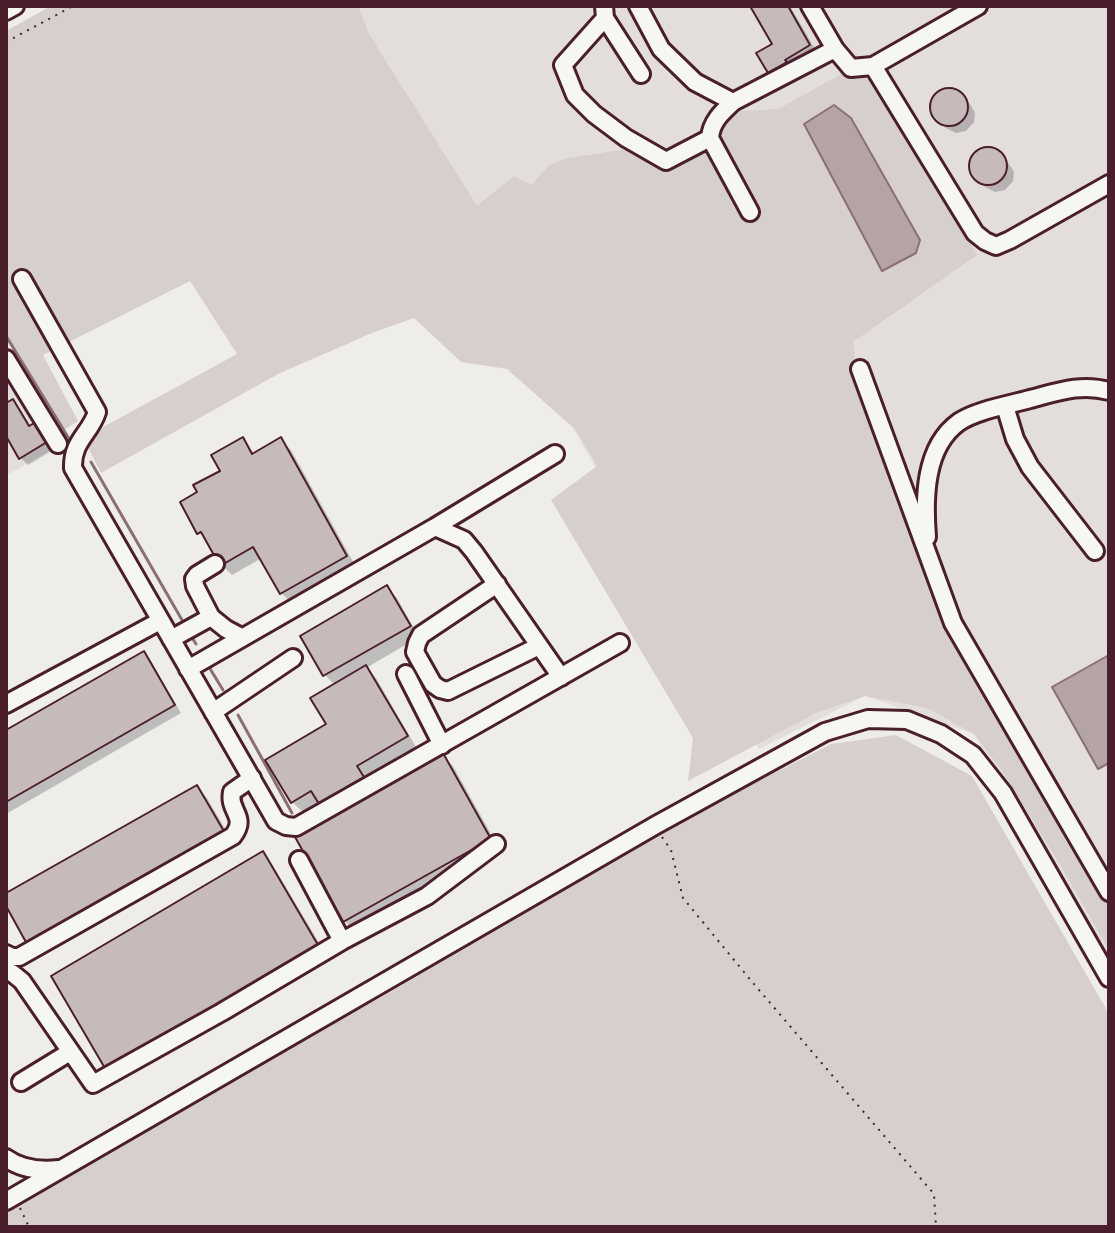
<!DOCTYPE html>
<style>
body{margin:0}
#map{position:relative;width:1115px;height:1233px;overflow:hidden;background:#efedea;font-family:Caveat,sans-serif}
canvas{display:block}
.frame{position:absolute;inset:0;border:8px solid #4a1f2b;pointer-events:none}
</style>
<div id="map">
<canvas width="1115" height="1233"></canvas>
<div class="frame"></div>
</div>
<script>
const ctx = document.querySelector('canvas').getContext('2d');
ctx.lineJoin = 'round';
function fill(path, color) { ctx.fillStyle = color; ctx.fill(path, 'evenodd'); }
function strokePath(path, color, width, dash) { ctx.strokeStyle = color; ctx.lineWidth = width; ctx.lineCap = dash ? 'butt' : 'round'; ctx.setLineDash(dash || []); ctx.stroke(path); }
fill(new Path2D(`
 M328,6H1109V960L974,734L865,696L759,749Z
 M6,347L64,442L6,476Z`), '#e3dedc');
fill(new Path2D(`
 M51,6H358L369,34L477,206L514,176L532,185L549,165L569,158L652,145L668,158L741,111L778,109L843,73L873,80L977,255L853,342L861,400L936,608L1109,904V950L1062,868L1003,772L974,734L927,708L865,696L816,713L688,781L693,738L551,500L597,466L576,430L507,369L461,362L414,318L372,333L278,374L101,473L83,438L237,354L190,281L43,355L78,421L64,430L6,335V31Z
 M896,735L972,776L1109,1014V1227H6V1201L382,997L658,833L831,744Z`), '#d7cfce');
const water = new Path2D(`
 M834,105L851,118L920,240L916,253L882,271L804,124Z
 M1109,655V763L1098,769L1052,687Z`);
fill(water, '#b4a4a5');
strokePath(water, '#8a6f74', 2);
fill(new Path2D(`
 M752,6H790L819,56L780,82L770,72L775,45Z
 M944,91H954L970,104L975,113L974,122L966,131L956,133L946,128L933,111V103L938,95Z
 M982,150H993L1009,164L1014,172L1013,181L1005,190L995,192L985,187L972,171V163L976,154Z
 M12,401L20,409L31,427L43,432L53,450L28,465L21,458L6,432V405Z
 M243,440L255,454L281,440L291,450L356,567L292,603L281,593L262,558L232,575L222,565L209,542L199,532L200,493L223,471Z
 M387,588L397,598L419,637L366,668L376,678L416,747L366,777L373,788L331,813L320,802L303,812L292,802L328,725L335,685L325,675L302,636Z
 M144,653L151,661L181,713L6,814V733Z
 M443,756L453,766L500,850L355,931L345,921L298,838Z
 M197,787L207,798L234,844L6,902V895Z
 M262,854L272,864L327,956L118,1079Z`), '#0003');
strokePath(new Path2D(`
 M6,336L71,442
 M91,462L182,620
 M191,636L196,644
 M209,667L223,690
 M238,715L292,813`), '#8a6f74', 3);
const building = new Path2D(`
 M750,6H788L810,45L785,60L787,62L768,73L756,53L772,44Z
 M930 107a19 19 0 1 1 38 0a19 19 0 1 1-38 0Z
 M969 166a19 19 0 1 1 38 0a19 19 0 1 1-38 0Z
 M13,399L29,426L36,422L47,442L19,459L6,436V403Z
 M243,437L252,454L281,437L347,556L280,594L253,547L220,566L201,532L197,534L180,502L197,492L193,485L220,471L211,455Z
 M387,585L411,626L323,676L300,636Z
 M144,651L175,705L6,802V730Z
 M366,665L408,736L357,766L364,777L319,804L311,791L291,803L265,760L326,724L310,698Z
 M443,753L491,839L343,922L295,837Z
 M197,785L225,833L27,944L6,906V893Z
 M263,851L318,945L106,1070L51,976Z`);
fill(building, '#c6babb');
strokePath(building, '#4a1f2b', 2);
const minor = new Path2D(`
 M604,6L605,18L641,74
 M638,6L661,49L695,82L733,102
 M810,6L835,49L851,68L873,66L978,6
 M6,11L15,6
 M605,18L563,65L575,95L594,114L626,138L666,161L710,138
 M873,66L975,233L985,241L996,246L1010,240L1109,184
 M750,212L710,138C711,122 722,112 733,102L835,49
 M22,279L97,412C90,434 72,441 73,468L276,821L286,826L296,827L620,643
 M6,359L58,444
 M860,369L953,623L1109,892
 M1005,406L1015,439L1030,467L1095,551
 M435,527L464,540L474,552L561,677
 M927,537C924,499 924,447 959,422C977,410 1009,405 1030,399C1057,392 1081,383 1109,391
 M497,584L421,635L417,643L415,652L433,684L440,689L448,691L539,646
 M211,617L226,629L241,637
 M171,639L211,617L195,586L194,579L197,575L215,564
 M188,669L435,527L555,454
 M406,674L442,745
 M6,704L160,621
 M213,712L293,658
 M299,860L342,941
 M6,954L12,957H19L233,836C248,816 228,812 232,792L252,778
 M6,971L12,973L22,981L93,1084L222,1012L342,941L427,896L496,844
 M21,1082L70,1052
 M6,1158C21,1169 41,1171 59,1169
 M6,1201L656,825L825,732L868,719L907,720L941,734L973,755L1003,793L1109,978`);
strokePath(minor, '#4a1f2b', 22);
strokePath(new Path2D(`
 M6,42L73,6
 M662,837L671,850L683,898L753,983L934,1194L936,1227
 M20,1208L29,1227`), '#4a1f2b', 2, [2, 6]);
strokePath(minor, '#f6f6f2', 16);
</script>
